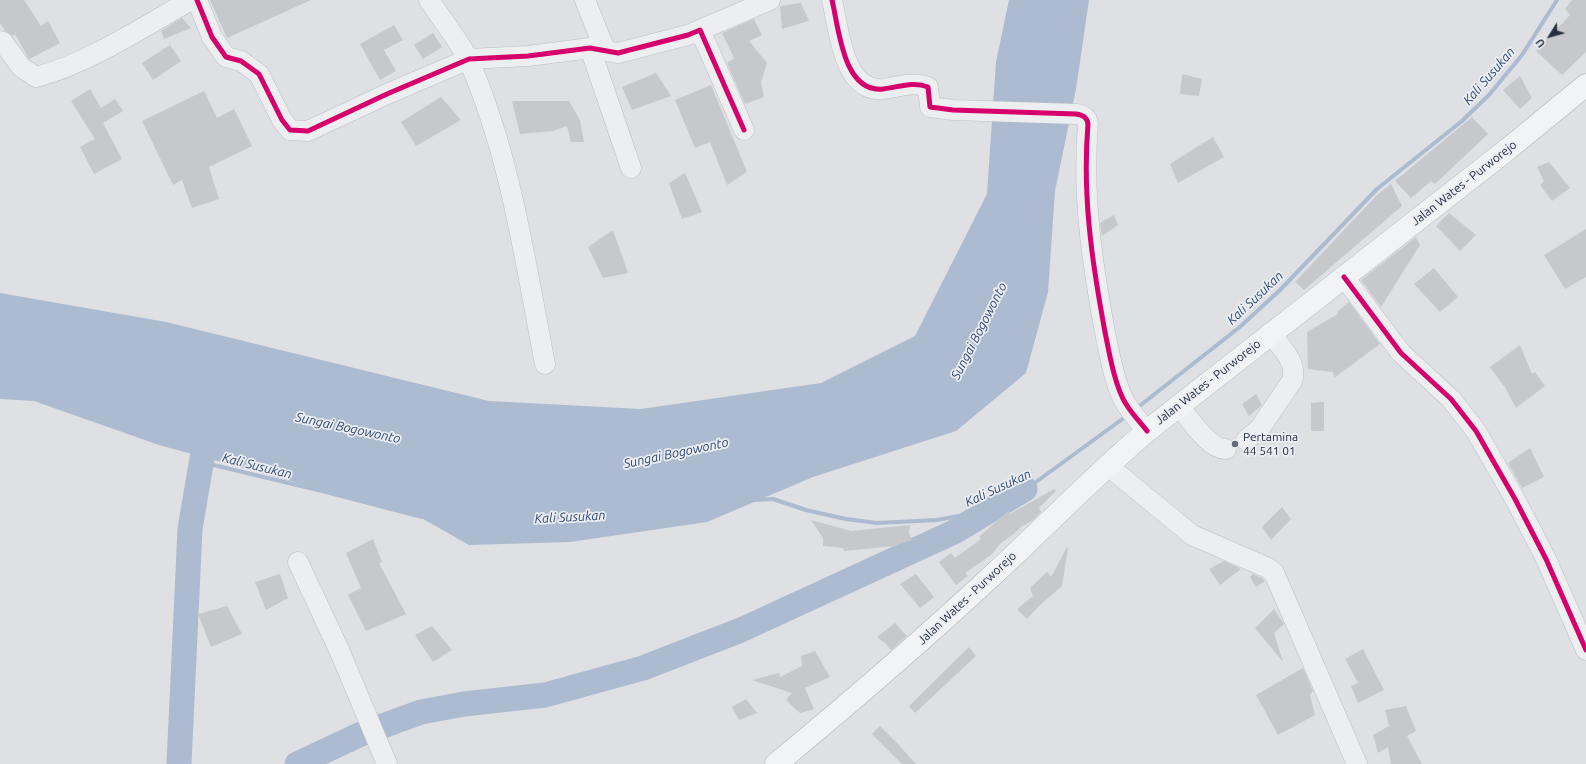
<!DOCTYPE html>
<style>
body{margin:0}
#map{position:relative;width:1586px;height:764px;overflow:hidden;background:#dee0e4;font-family:Ubuntu,sans-serif}
canvas{display:block}
.north{position:absolute;left:1530px;top:16px;width:40px;height:40px;-webkit-text-stroke:3px #ebeef4;paint-order:stroke;rotate:233deg;font-size:11px;font-weight:700;line-height:16px;text-align:center;color:#262d3c}
.north::after{content:'';display:block;margin:auto;width:14px;height:18px;background:#262d3c;clip-path:polygon(50% 0,100% 100%,50% 72%,0 100%)}
</style>
<div id="map">
<canvas width="1586" height="764"></canvas>
<div class="north">U</div>
</div>
<script>
const ctx = document.querySelector('canvas').getContext('2d');
ctx.lineJoin = 'round';
function fill(path, color) { ctx.fillStyle = color; ctx.fill(path, 'evenodd'); }
function strokePath(path, color, width, dash) { ctx.strokeStyle = color; ctx.lineWidth = width; ctx.lineCap = dash ? 'butt' : 'round'; ctx.setLineDash(dash || []); ctx.stroke(path); }
function write(font, color, halo, rows, align = 'center') {
  ctx.font = font + ' Ubuntu,sans-serif'; ctx.lineWidth = 3.5; ctx.setLineDash([]); ctx.textBaseline = 'middle'; ctx.strokeStyle = halo; ctx.fillStyle = color; for (const [text, x, y, turn = 0] of rows) {
    ctx.save(); ctx.translate(x, y); ctx.rotate((+turn || 0) * Math.PI / 180); ctx.textAlign = isNaN(turn) ? turn : align; if (halo) ctx.strokeText(text, 0, 0); ctx.fillText(text, 0, 0); ctx.restore();
  }
}
fill(new Path2D(`
 M1009,0H1089L1076,89L1055,191L1048,292L1026,373L956,431L813,477L707,522L570,542L469,545L418,516L159,445L34,401L0,399V293L166,322L489,401L641,409L821,383L915,336L987,194L996,62Z`), '#acbbcf');
strokePath(new Path2D(`
 M1137,408L1241,326L1280,290L1377,189L1462,121L1489,95L1522,55L1557,0
 M201,462L326,492L422,517
 M754,500L773,499L806,510L846,519L877,523L937,520L969,514L1029,487L1128,415`), '#acbbcf', 4);
strokePath(new Path2D(`
 M179,764L190,529L208,423
 M297,764L361,734L421,712L464,704L545,695L643,668L741,630L954,532L1025,489`), '#acbbcf', 25);
fill(new Path2D(`
 M0,0H24L41,26L48,21L60,43L29,59L15,34L13,36L5,31L0,23Z
 M210,0H311L227,38Z
 M1572,0H1586V52L1562,75L1536,51L1570,15L1565,9Z
 M801,3L809,21L782,29L780,6Z
 M182,18L191,28L164,39L161,31Z
 M754,19L762,35L749,41L767,63L761,82L764,97L745,104L727,63L734,58L722,33Z
 M394,25L403,40L384,50L396,71L380,80L360,44Z
 M433,33L442,47L423,59L414,45Z
 M170,45L181,61L153,80L142,63Z
 M656,73L671,96L632,110L622,87Z
 M1182,74L1202,79L1199,96L1180,94Z
 M1520,76L1532,98L1520,109L1503,90Z
 M711,85L747,172L727,185L710,142L695,148L675,100Z
 M90,89L101,108L115,99L123,111L103,123L122,159L94,174L80,147L95,139L71,101Z
 M204,91L217,118L234,109L252,146L209,167L219,199L192,208L182,180L173,185L142,121Z
 M441,97L461,120L416,146L401,122Z
 M512,101H569L580,120L584,142H571L567,126L553,131L520,134Z
 M1472,117L1488,134L1435,184L1431,181L1411,198L1395,181Z
 M1213,137L1224,157L1178,183L1170,164Z
 M1549,162L1570,188L1552,201L1540,185L1544,181L1537,167Z
 M685,173L702,212L682,219L669,183Z
 M1391,184L1402,206L1304,290L1295,282L1377,195Z
 M1449,213L1476,235L1460,251L1436,226Z
 M1114,215L1118,225L1102,236L1100,223Z
 M1586,229V277L1565,289L1544,255Z
 M613,230L628,273L603,278L588,247Z
 M1416,237L1420,245L1381,307L1361,280Z
 M1434,268L1458,297L1440,312L1414,284Z
 M1349,302L1380,344L1334,378L1333,372L1308,369L1307,332L1338,314L1337,312Z
 M1520,345L1532,374L1535,372L1545,386L1516,408L1506,389L1490,367Z
 M1256,394L1262,405L1249,416L1242,404Z
 M1324,402V431H1311V403Z
 M1530,448L1544,477L1522,488L1508,463Z
 M1054,489L1056,491L1039,508L1041,512L1033,520L1019,528L1020,529L1000,544L991,555L965,573L968,576L956,585L939,562L951,553L955,558L981,539L979,537L1008,511L1010,514Z
 M1282,507L1291,519L1271,540L1262,527Z
 M811,520L851,531L910,525L909,533L912,540L894,546L844,551L843,548L823,546V538Z
 M373,539L382,562L379,563L406,614L366,631L348,595L361,588L346,553Z
 M1067,547L1068,548L1062,586L1039,606L1027,619L1017,609L1033,596L1030,588L1047,572L1051,577Z
 M1224,561L1241,569L1220,585L1209,569Z
 M280,574L288,598L266,610L255,582Z
 M916,574L934,597L920,608L900,584Z
 M1253,574L1262,578L1265,581L1256,587L1250,577Z
 M227,606L242,634L211,647L198,614Z
 M1274,609L1284,624L1274,633L1283,662L1255,628Z
 M895,623L907,636L891,650L885,643L877,637Z
 M432,626L452,650L433,662L415,635Z
 M969,647L976,656L915,713L909,706Z
 M1363,649L1384,690L1358,703L1351,686L1358,683L1345,659Z
 M815,651L830,677L805,688L814,709L800,713L786,700L792,693L752,680L779,673L780,677L802,666L801,656Z
 M1303,668L1313,691L1310,695L1315,715L1278,735L1256,695Z
 M746,699L757,713L739,720L732,707Z
 M1406,706L1416,731L1407,736L1422,764H1391L1388,747L1378,753L1373,735L1389,726L1385,710Z
 M880,726L895,741L916,764H902L872,734Z`), '#c6c8cc');
const minor = new Path2D(`
 M197,0L212,37L226,57L241,61L259,74L282,120L290,130L308,131L387,94L469,59L528,56L590,48L618,53L688,35L700,30L744,130
 M429,0C440,17 461,43 469,61C511,157 525,262 545,364
 M585,0L605,50
 M832,0C839,29 843,93 883,89C899,87 914,81 928,87L930,107L953,110L1076,114C1083,115 1087,117 1088,124C1082,195 1092,262 1105,332C1109,352 1115,387 1126,404C1132,414 1140,422 1147,431
 M700,30L770,0
 M0,41L3,42L21,67L36,77C89,63 143,27 191,0
 M590,48L631,168
 M1344,277L1401,353L1451,399L1476,431L1515,499L1546,559L1586,650
 M1179,406C1189,418 1209,450 1226,449
 M1246,440L1260,428L1292,381C1298,362 1281,348 1270,333
 M1107,465L1192,535L1268,568L1274,573L1357,764
 M298,562L340,652L387,764`);
const highway = new Path2D(`
 M776,764C851,702 924,639 995,573C1046,526 1094,476 1147,431L1508,149L1586,85`);
strokePath(minor, '#bdbec2', 21);
strokePath(highway, '#b1b3b8', 23);
strokePath(minor, '#edeef0', 20);
strokePath(highway, '#f2f3f4', 22);
strokePath(new Path2D(`
 M197,0L212,37L226,57L241,61L259,74L282,120L290,130L308,131L387,94L469,59L528,56L590,48L618,53L688,35L700,30L744,130
 M832,0C839,29 843,93 883,89C899,87 914,81 928,87L930,107L953,110L1076,114C1083,115 1087,117 1088,124C1082,195 1092,262 1105,332C1109,352 1115,387 1126,404C1132,414 1140,422 1147,431
 M1344,277L1401,353L1451,399L1476,431L1515,499L1546,559L1586,650`), '#d6006c', 5);
for (const [x, y, r, color] of [
 [1235,444,4,"#666c77"]
]) { const dot = new Path2D(); dot.arc(x, y, r, 0, 2 * Math.PI); ctx.fillStyle = color; ctx.fill(dot); strokePath(dot, '#ebeef4', 1.5); }
write('12px', '#262d3c', '#ebeef4', [
 ["Jalan Wates - Purworejo",1464,183,-38],
 ["Jalan Wates - Purworejo",1208,382,-38],
 ["Jalan Wates - Purworejo",967,598,-43]
]);
write('12px', '#262d3c', '#ebeef4', [
 ["Pertamina",1243,437],
 ["44 541 01",1243,451]
], 'left');
write('italic 13px', '#314a6f', '#ebeef4', [
 ["Kali Susukan",1489,76,-49],
 ["Kali Susukan",1255,298,-43],
 ["Sungai Bogowonto",979,331,-63],
 ["Sungai Bogowonto",348,428,12],
 ["Sungai Bogowonto",676,453,-12],
 ["Kali Susukan",257,466,14],
 ["Kali Susukan",998,488,-25],
 ["Kali Susukan",570,517,-3]
]);
</script>
